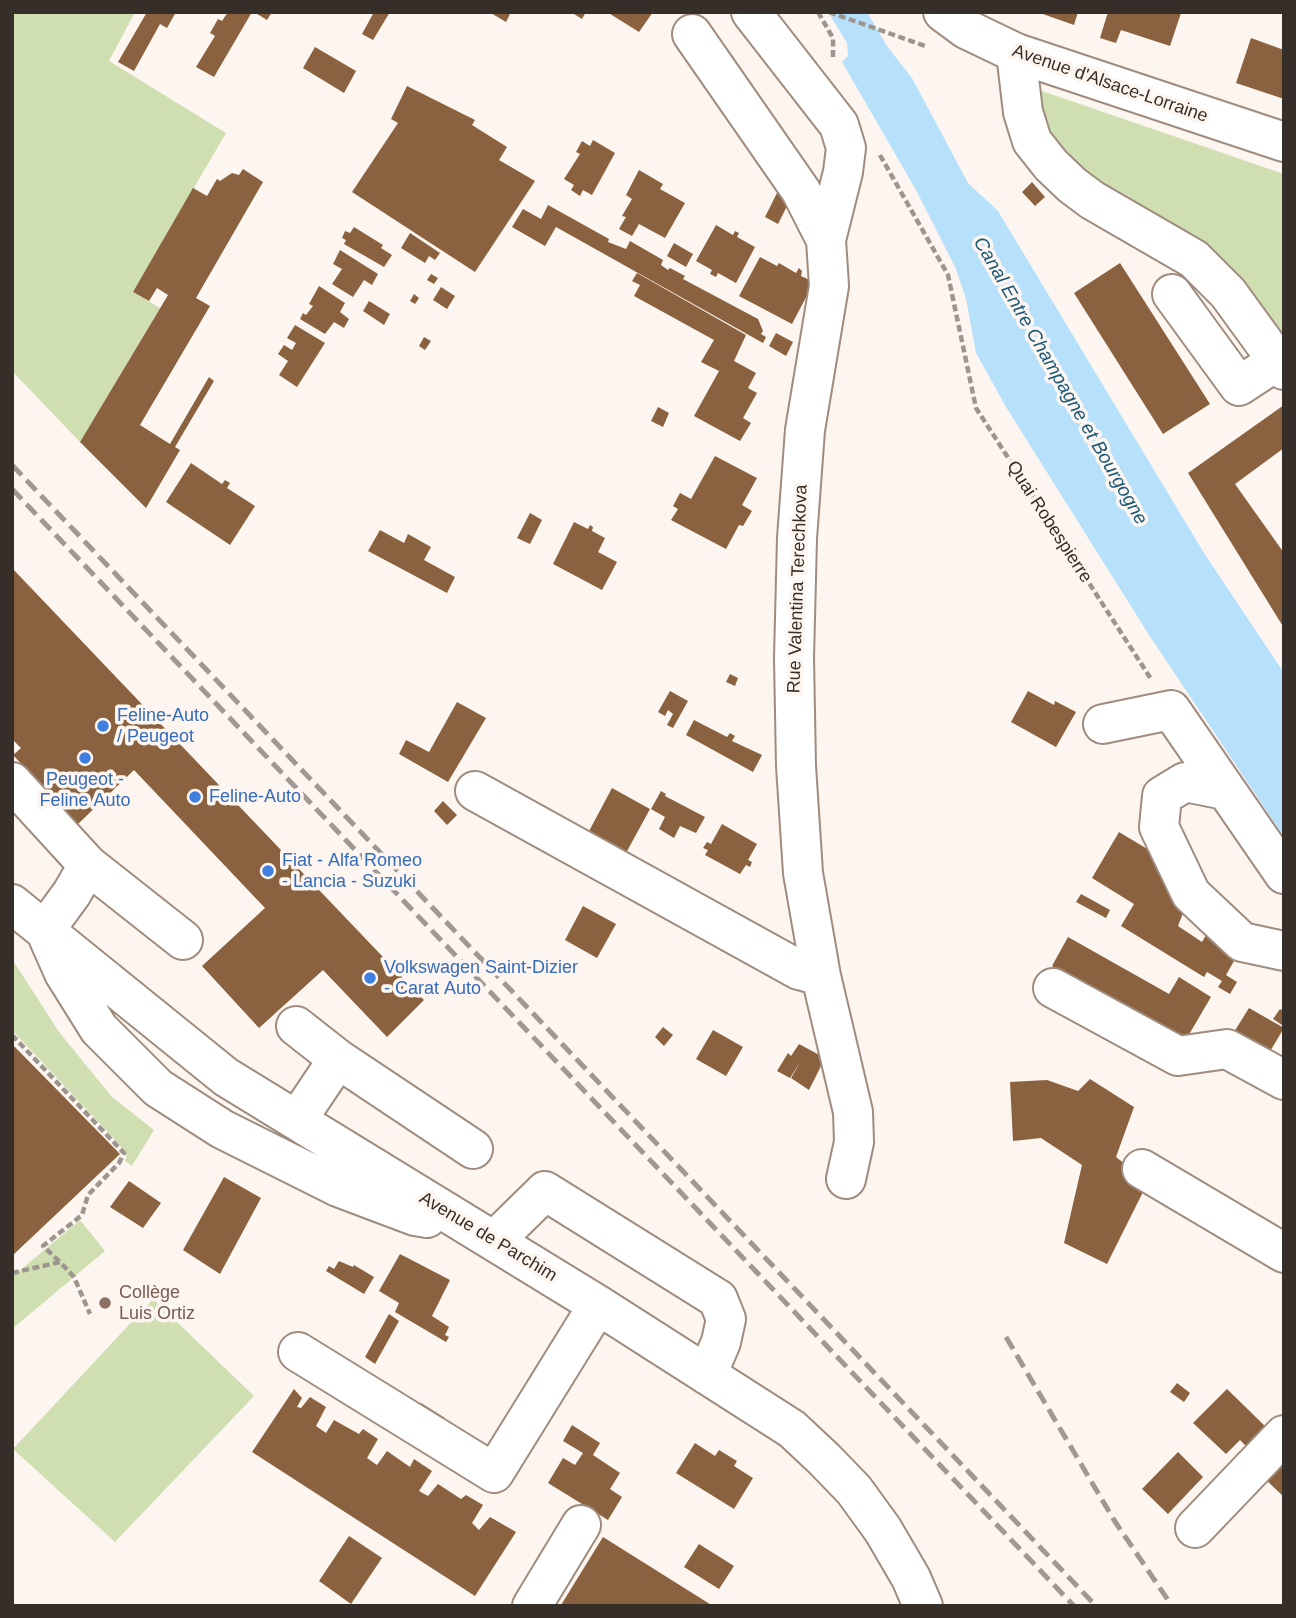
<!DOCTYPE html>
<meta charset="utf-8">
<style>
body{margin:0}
#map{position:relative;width:1296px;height:1618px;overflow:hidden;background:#fdf5ef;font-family:Arial,sans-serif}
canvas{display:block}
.frame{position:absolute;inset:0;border:14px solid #362e29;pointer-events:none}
</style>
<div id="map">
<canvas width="1296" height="1618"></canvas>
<div class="frame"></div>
</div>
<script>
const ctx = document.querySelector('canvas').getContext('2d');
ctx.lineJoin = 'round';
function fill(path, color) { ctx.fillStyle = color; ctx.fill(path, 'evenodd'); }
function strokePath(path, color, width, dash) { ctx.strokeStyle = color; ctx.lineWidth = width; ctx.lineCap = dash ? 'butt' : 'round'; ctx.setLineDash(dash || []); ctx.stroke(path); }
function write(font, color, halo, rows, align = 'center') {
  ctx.font = font + ' Arial,sans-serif'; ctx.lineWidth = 7; ctx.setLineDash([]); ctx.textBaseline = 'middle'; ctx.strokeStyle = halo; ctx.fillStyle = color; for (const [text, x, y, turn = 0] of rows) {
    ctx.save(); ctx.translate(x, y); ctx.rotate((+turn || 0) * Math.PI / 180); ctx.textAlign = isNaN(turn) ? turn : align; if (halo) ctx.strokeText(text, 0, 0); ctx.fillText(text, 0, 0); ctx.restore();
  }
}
fill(new Path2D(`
 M12,12H135L109,61L226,133L133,292L160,308L80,442L12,371Z
 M1039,90L1284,174V343L1089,185L1051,142Z
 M12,959L59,1032L112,1097L154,1130L132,1166L125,1161L127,1155L118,1143L12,1030Z
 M80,1220L105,1251L12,1329V1277Z
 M153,1299L254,1396L115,1542L13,1449Z`), '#cfdfb2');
fill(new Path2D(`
 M828,12H867L887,46L912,78L968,183L998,211L1204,553L1284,673V837L1149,635L1006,407L976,353L966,299L956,269L916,190L842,62L848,56L847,43Z`), '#b7e1fb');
fill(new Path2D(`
 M147,12H176L167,28L160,24L134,71L118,62Z
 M228,12H252L214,77L196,67L215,36L210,33L218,19L222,21Z
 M254,12H272L267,20Z
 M374,12H390L373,40L362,34Z
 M489,12H511L506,22Z
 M571,12H586L582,19Z
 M607,12H653L639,32Z
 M1037,12H1078L1074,25Z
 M1108,12H1179L1181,13L1170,46L1121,30L1116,43L1100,38Z
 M1251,38L1284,50V99L1236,83Z
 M315,47L356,71L344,93L303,68Z
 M407,86L475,120L472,125L507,147L499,160L535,181L475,272L352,192L398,123L391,119Z
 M593,140L615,153L592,195L583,190L580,196L571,190L574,185L564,179L580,154L576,152L582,141L590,146Z
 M243,169L263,182L196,298L210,306L140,425L170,444L209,377L214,381L175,447L180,450L146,508L80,442L168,295L157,288L149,301L133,292L193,188L207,196L217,179L220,181L232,173L239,175Z
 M639,170L663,184L660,189L685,203L665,238L639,224L632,236L619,229L626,217L622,216L632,199L626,195Z
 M1032,182L1045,197L1035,206L1022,192Z
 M780,187L789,202L778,224L765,217Z
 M548,205L609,239L608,242L626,249L630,241L663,260L661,265L668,270L670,268L685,276L683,279L758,319L763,331L761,334L766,337L763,343L556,227L545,246L512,227L523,209L541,219Z
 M716,225L733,235L735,231L739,233L737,237L755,247L736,283L718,273L716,277L710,274L712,270L696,261Z
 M354,227L383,245L381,248L392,255L384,267L344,244L346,240L342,238L345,231L350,233Z
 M410,233L440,253L435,260L429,256L425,263L401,248Z
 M674,243L693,254L686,267L667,256Z
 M340,250L378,274L372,285L364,280L353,297L332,284L342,269L333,264Z
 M760,257L777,266L779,263L796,273L799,268L802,271L801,276L814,282L792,324L739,296Z
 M1120,263L1210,404L1163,434L1074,293Z
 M637,273L746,335L734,361L756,373L748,388L757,393L743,418L751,423L740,441L694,416L719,371L701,362L714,340L634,296L640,285L632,281Z
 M431,274L438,278L434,284L427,280Z
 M319,286L345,303L340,312L349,319L344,328L334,322L325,334L300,319L303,313L306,315L313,306L309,304Z
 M441,287L455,296L447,309L433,300Z
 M414,294L419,298L415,304L410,301Z
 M369,301L390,314L384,325L363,311Z
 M295,325L325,343L297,387L279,375L288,361L278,354L284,345L292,350L296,343L287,338Z
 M776,333L793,342L786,356L769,346Z
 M424,337L431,341L425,350L419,346Z
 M1284,405V448L1235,484L1284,553V628L1188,473Z
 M658,407L669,413L663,427L651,421Z
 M715,456L757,478L742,505L752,511L743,526L739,525L726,549L671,520L678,509L673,506L680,493L691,499Z
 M191,463L222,484L225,480L230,483L227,488L255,506L230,545L166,502Z
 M530,513L542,520L530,544L517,538Z
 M574,522L588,529L590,525L593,527L592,531L605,538L598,552L617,562L602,590L553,564Z
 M380,530L404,543L408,534L431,547L424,560L455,577L447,593L368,551Z
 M12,568L424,1000L387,1037L323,970L259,1028L202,966L265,908L134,770L78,824L13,755L21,748L12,739Z
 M730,674L738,678L735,686L726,682Z
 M670,691L688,701L673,728L667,725L673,714L668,710L665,716L658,712Z
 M1028,691L1054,705L1055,701L1076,712L1056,747L1011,722Z
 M457,702L486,718L448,782L399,754L406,740L429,752Z
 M694,720L727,737L730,733L735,736L732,741L762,755L753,772L686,735Z
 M612,788L650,809L626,853L588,833Z
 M661,791L666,794L665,796L705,817L696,833L680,826L674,838L659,829L665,817L651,809Z
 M443,801L457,815L447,825L434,811Z
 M722,824L757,844L748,860L752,862L750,867L746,865L740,874L705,855L708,850L703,848L707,842L711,844Z
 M1119,832L1164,859L1186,905L1178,926L1202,942L1206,935L1238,954L1226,975L1237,982L1230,994L1218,987L1222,981L1207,972L1204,977L1121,926L1134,904L1092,878Z
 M1081,894L1110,910L1106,918L1076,902Z
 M583,906L616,924L597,958L565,940Z
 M1068,937L1169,994L1179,977L1211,997L1181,1048L1052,966Z
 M1249,1008L1284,1028L1269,1053L1234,1032Z
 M1280,1009L1284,1011L1282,1025L1273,1019Z
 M663,1027L673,1035L664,1046L655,1037Z
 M713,1030L743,1047L726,1076L696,1059Z
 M12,1044L120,1154L12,1256Z
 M799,1044L825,1058L809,1090L791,1078L801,1061L790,1078L777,1071L788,1053L791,1056Z
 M1090,1079L1134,1107L1116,1157L1148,1182L1107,1264L1064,1243L1082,1165L1041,1138L1013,1141L1010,1082L1047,1080L1078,1091Z
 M224,1177L261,1198L220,1274L183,1250Z
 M129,1181L161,1203L143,1228L110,1207Z
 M400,1254L450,1280L432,1316L449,1327L445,1335L449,1337L446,1342L395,1312L399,1303L379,1291Z
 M339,1261L353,1267L354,1265L374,1277L364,1294L326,1271L329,1266L334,1269Z
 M389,1314L399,1321L375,1364L365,1357Z
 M1177,1383L1190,1393L1184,1402L1170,1392Z
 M294,1389L302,1398L297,1407L301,1408L310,1397L326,1407L316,1426L326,1433L334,1420L359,1434L363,1429L378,1439L367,1458L377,1465L387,1451L410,1467L414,1459L432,1471L419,1491L428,1496L438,1484L461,1499L466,1495L483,1505L472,1523L479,1530L490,1517L516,1532L475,1596L252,1452Z
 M1227,1389L1268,1429L1249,1449L1240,1440L1226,1454L1193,1423Z
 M421,1403L445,1418L439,1427L415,1411Z
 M572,1425L600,1443L593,1455L620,1473L610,1489L622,1497L608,1520L548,1483L563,1458L575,1465L583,1453L563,1441Z
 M695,1443L715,1456L719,1450L737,1461L734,1466L753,1478L734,1509L676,1473Z
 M1178,1452L1203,1477L1168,1514L1142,1489Z
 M1284,1457V1497L1263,1477Z
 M349,1536L382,1558L351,1604L319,1581Z
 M603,1537L713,1606L561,1605Z
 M699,1544L734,1566L719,1589L684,1567Z`), '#8a623f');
const minor = new Path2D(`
 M751,12L839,125L846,148L843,172L826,240
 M692,34L801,191L826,240L829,286L805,430L797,538L794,658L796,766L803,873L821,976L853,1112L854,1142L846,1179
 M1016,53L1023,112L1032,141L1051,165L1072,185L1092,200L1194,259L1228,293L1284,370
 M1172,294L1239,386L1277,361
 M1103,724L1171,710L1284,874
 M12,782L88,865L72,893L45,930L64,973L99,1029L158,1088L222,1129L338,1187L415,1216L427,1218
 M1225,790L1185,782L1162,796L1159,827L1191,894L1242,942L1284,951
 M475,791L799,970L821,976
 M88,865L183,940
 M12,904L226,1077L598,1305L792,1429L824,1459L854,1490L883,1530L911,1578L923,1606
 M1053,988L1178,1056L1227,1049L1284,1080
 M296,1026L338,1059L473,1149
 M297,1120L338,1059
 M1142,1169L1284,1253
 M494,1241L545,1191L718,1299L726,1319L721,1342L707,1375
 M298,1352L494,1473L598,1305
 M1195,1528L1284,1435
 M532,1606L581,1525`);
const major = new Path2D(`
 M943,12L966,29L1016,53L1284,142`);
strokePath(minor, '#9f8c7f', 42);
strokePath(major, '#9f8c7f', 42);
strokePath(new Path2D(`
 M818,12L833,38V59
 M829,12L928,47
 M880,155L948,275L976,408L1151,679
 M12,1035L124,1153L119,1163L88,1195L82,1215L43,1246L60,1262
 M12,1273L60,1262L74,1277L90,1314`), '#9d958f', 4.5, [7, 3.5]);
strokePath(minor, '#fff', 38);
strokePath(major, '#fff', 38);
strokePath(new Path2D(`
 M12,465L1096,1606
 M12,489L1074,1606
 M1006,1337L1114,1520L1172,1606`), '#a09892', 5, [14, 7]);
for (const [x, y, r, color] of [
 [103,726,7,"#3f7fe0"],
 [85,758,7,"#3f7fe0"],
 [195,797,7,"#3f7fe0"],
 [268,871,7,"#3f7fe0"],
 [370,978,7,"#3f7fe0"],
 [105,1303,7,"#8d6e63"]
]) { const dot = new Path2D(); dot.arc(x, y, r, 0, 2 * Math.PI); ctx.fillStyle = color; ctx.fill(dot); strokePath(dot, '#fdf5ef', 2.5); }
write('18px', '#362e29', '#fdf5ef', [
 ["Avenue d'Alsace-Lorraine",1110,84,19],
 ["Quai Robespierre",1049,522,57],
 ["Rue Valentina Terechkova",798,589,-88],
 ["Avenue de Parchim",488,1237,31]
]);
write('18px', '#366cbe', '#fdf5ef', [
 ["Feline-Auto",117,716],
 ["/ Peugeot",117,737],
 ["Peugeot -",85,780,"center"],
 ["Feline Auto",85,801,"center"],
 ["Feline-Auto",209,797],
 ["Fiat - Alfa Romeo",282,861],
 ["- Lancia - Suzuki",282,882],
 ["Volkswagen Saint-Dizier",384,968],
 ["- Carat Auto",384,989]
], 'left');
write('18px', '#785e54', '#fdf5ef', [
 ["Collège",119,1293],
 ["Luis Ortiz",119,1314]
], 'left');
write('italic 19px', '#1a5979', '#fdf5ef', [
 ["Canal Entre Champagne et Bourgogne",1060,381,60]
]);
</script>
